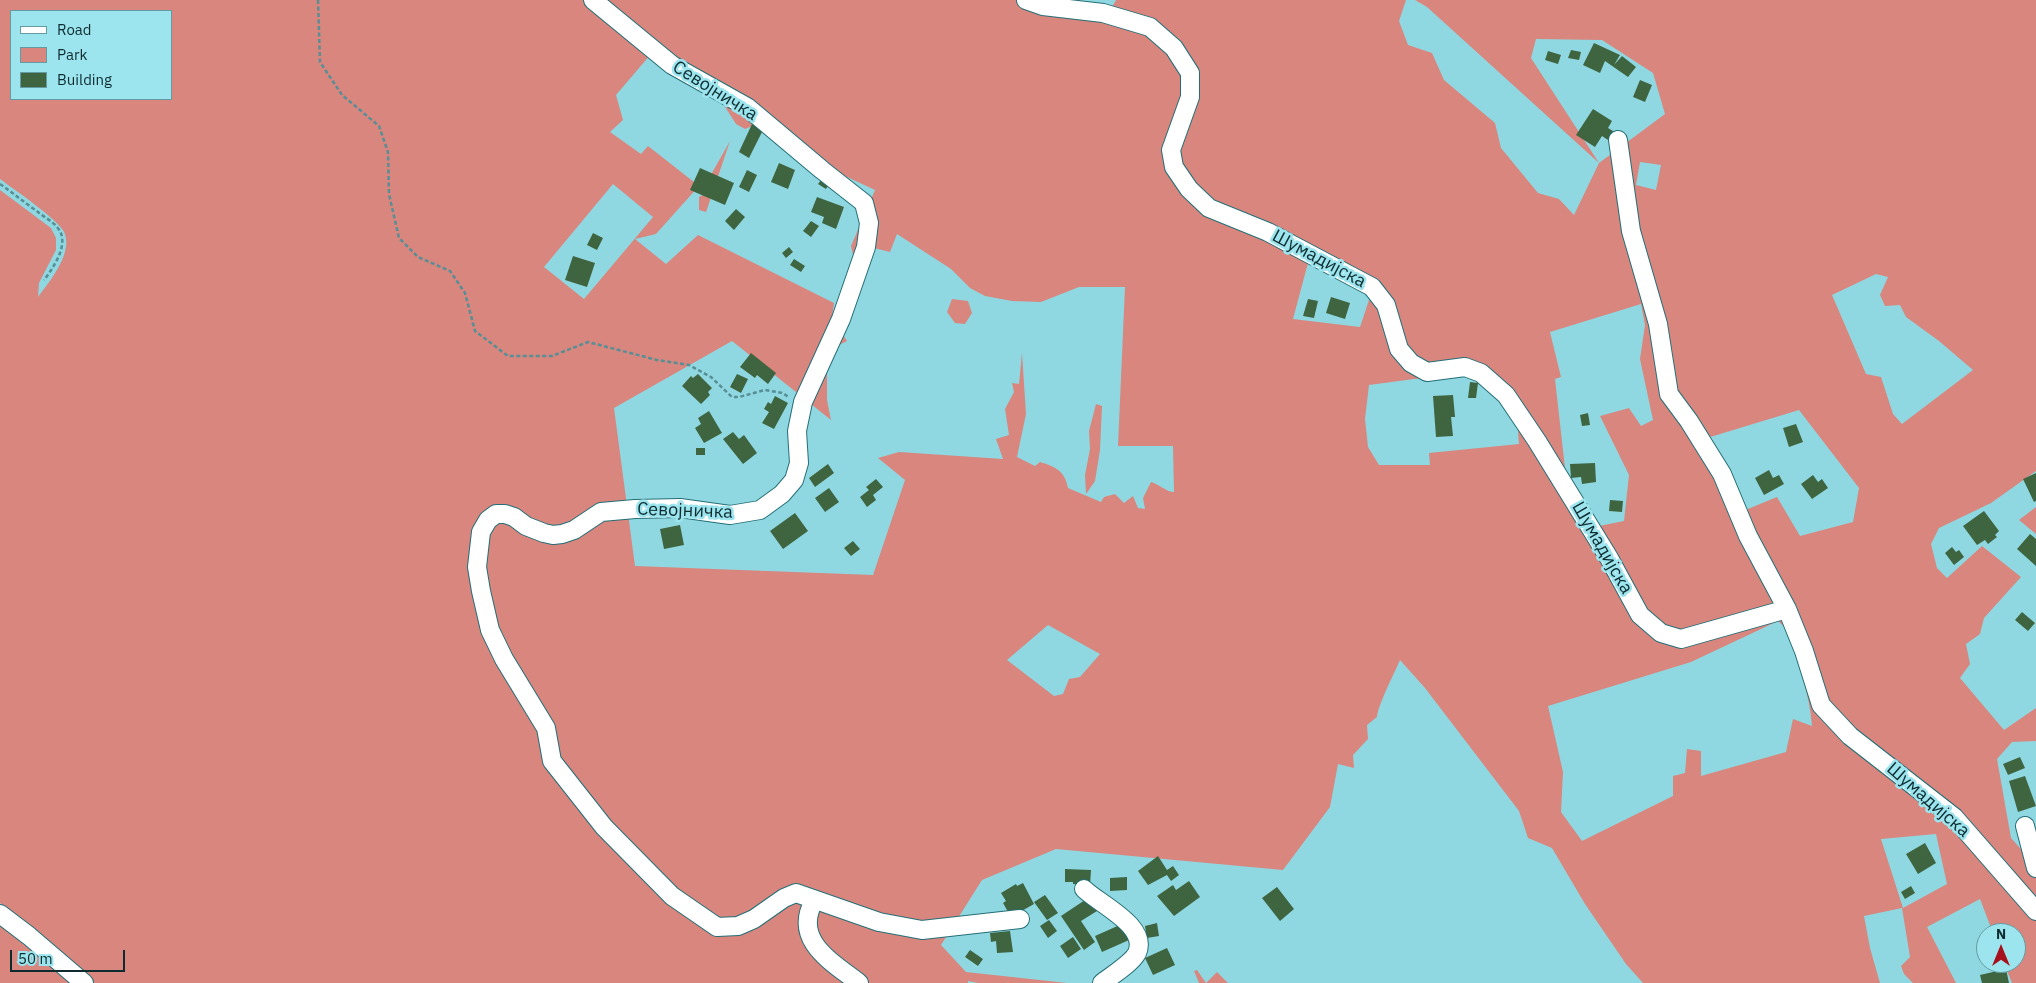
<!DOCTYPE html>
<meta charset="utf-8">
<style>
body{margin:0}
#map{position:relative;width:2036px;height:983px;overflow:hidden;background:#90d8e1;font-family:"IBM Plex Sans",sans-serif}
canvas{display:block}
.legend{position:absolute;left:10px;top:10px;width:162px;height:90px;box-sizing:border-box;background:#9de5ee;border:1px solid #649ba2;margin:0;padding:6px 9px;list-style:none;font-size:15px;color:#0e2c30}
.legend li{display:flex;align-items:center;gap:10px;height:25px}
.legend b{width:25px;border:1px solid #649ba2}
.north{position:absolute;left:1976px;top:923px;width:50px;height:50px;box-sizing:border-box;background:#9de5ee;border:1px solid #649ba2;border-radius:50%;rotate:0deg;font-size:14px;font-weight:700;line-height:20px;text-align:center;color:#0e2c30}
.north::after{content:'';display:block;margin:auto;width:18px;height:22px;background:#a7111c;clip-path:polygon(50% 0,100% 100%,50% 72%,0 100%)}
.scale{position:absolute;left:10px;top:950px;width:115px;height:22px;box-sizing:border-box;border:2px solid #0e2c30;border-top:0;padding-left:6px;font-size:15px;line-height:18px;white-space:nowrap;color:#0e2c30;-webkit-text-stroke:4px #9de5ee;paint-order:stroke}
</style>
<div id="map">
<canvas width="2036" height="983"></canvas>
<ul class="legend">
<li><b style="height:6px;background:#fff"></b>Road</li>
<li><b style="height:14px;background:#d8867e"></b>Park</li>
<li><b style="height:14px;background:#3e6440"></b>Building</li>
</ul>
<div class="north">N</div>
<div class="scale">50 m</div>
</div>
<script>
const ctx = document.querySelector('canvas').getContext('2d');
ctx.lineJoin = 'round';
function fill(path, color) { ctx.fillStyle = color; ctx.fill(path, 'evenodd'); }
function strokePath(path, color, width, dash) { ctx.strokeStyle = color; ctx.lineWidth = width; ctx.lineCap = dash ? 'butt' : 'round'; ctx.setLineDash(dash || []); ctx.stroke(path); }
function write(font, color, halo, rows, align = 'center') {
  ctx.font = font + ' "IBM Plex Sans",sans-serif'; ctx.lineWidth = 5; ctx.setLineDash([]); ctx.textBaseline = 'middle'; ctx.strokeStyle = halo; ctx.fillStyle = color; for (const [text, x, y, turn = 0] of rows) {
    ctx.save(); ctx.translate(x, y); ctx.rotate((+turn || 0) * Math.PI / 180); ctx.textAlign = isNaN(turn) ? turn : align; if (halo) ctx.strokeText(text, 0, 0); ctx.fillText(text, 0, 0); ctx.restore();
  }
}
fill(new Path2D(`
 M0,0H584L588,7L602,0H1080L1079,5L1111,9L1116,0H1406L1399,21L1408,45L1432,53L1444,80L1495,123L1501,148L1538,193L1559,199L1574,215L1599,163L1427,7L1415,0H2036V471L1991,503L1939,528L1931,544L1937,568L1947,578L1982,546L2021,577L1984,618L1980,634L1966,644L1970,664L1960,678L2004,730L2036,708V741L2012,742L1997,759L2011,838L2036,866V983H2012L2004,963H2016V933H1993L1980,899L1927,927L1956,983H1913L1904,974L1901,966L1910,957L1902,908L1864,916L1870,948L1880,983H1643L1626,964L1585,904L1552,848L1528,838L1519,811L1425,688L1400,660C1394,674 1378,705 1377,717L1367,725L1368,739L1353,755L1354,768L1338,764L1330,807L1283,870L1056,849L982,880L941,945L966,972L1067,983H978L968,981V983H93L0,903V190L51,228L56,238V250L39,283L38,297C49,282 72,255 65,234C61,221 13,189 0,179ZM11,11H171V99H11ZM1536,39L1602,40L1653,73L1665,114L1599,163L1531,58ZM651,54L720,99L736,124L745,129L772,118L774,143L875,190L851,246L855,264L874,248L890,252L897,234L951,269L970,288L985,296L1012,301L1041,302L1079,287H1125L1118,446H1173L1174,492C1166,492 1159,484 1151,482L1143,498L1145,509L1138,508L1133,496L1124,503L1115,494L1104,497L1101,502L1068,488C1065,471 1056,467 1040,462L1035,466L1017,457L1026,414L1022,353L1019,384L1012,383L1014,392L1005,409L1009,435L996,439L1003,459L899,452L878,458L905,480L873,575L635,566L614,408L732,341L831,420L827,400V373L823,366L833,358L835,347L847,341L832,317L834,303L698,235L666,264L635,239L656,234L699,186L648,146L641,154L610,132L623,120L616,95ZM1640,162L1661,165L1656,190L1636,185ZM613,184L653,217L584,299L544,267ZM1308,263L1371,294L1360,327L1293,319ZM1876,274L1888,277L1880,295L1885,306L1900,305L1906,317L1939,341L1973,370L1902,424L1893,414L1881,377L1866,374L1832,295ZM1641,304L1645,325L1640,359L1653,420L1641,426L1629,408L1600,416L1629,475L1624,521L1594,527L1566,477L1555,379L1561,377L1550,332ZM1472,376L1517,419L1519,444L1429,453L1430,465H1379L1368,447L1365,419L1369,385L1414,379ZM1799,410L1859,488L1853,522L1800,536L1777,497L1743,511L1707,438ZM1778,621L1794,636C1798,667 1810,695 1812,726L1793,719L1786,752L1701,776V751L1687,749L1685,773L1673,776V796L1582,841L1561,812L1563,772L1548,706L1691,662ZM1048,625L1100,654L1080,677L1069,679L1063,694L1054,696L1007,660ZM1936,834L1947,884L1903,908L1881,839Z
 M730,141L706,212L699,210V197L708,192V180Z
 M952,299L968,301L972,313L965,324L955,323L947,312Z
 M1096,404L1102,406L1100,450L1095,481L1086,494L1085,475L1090,449L1089,431Z
 M2036,507V534L2019,520Z
 M0,920L74,983H0Z
 M1197,970L1206,983L1217,972L1228,983H1199L1194,971Z`), '#d8867e');
fill(new Path2D(`
 M1594,43L1620,55L1614,65L1622,56L1636,67L1628,77L1605,61L1600,73L1583,65Z
 M1571,50L1581,52L1579,60L1568,58Z
 M1548,51L1561,55L1558,64L1545,60Z
 M1640,80L1652,85L1645,102L1633,97Z
 M1593,109L1612,121L1608,128L1613,131L1608,140L1602,136L1595,147L1576,135Z
 M752,124L763,130L749,158L739,152Z
 M779,163L795,170L788,189L771,182Z
 M700,168L734,183L725,205L690,190Z
 M747,170L757,175L749,192L739,187Z
 M824,176L831,181L826,189L818,184Z
 M817,197L844,207L836,229L822,223L824,217L811,212Z
 M736,209L745,217L734,230L725,221Z
 M811,221L819,226L811,237L803,231Z
 M593,233L603,238L597,250L587,245Z
 M789,247L793,252L786,258L782,253Z
 M573,256L595,263L587,287L565,280Z
 M794,259L805,266L801,272L790,265Z
 M1331,297L1350,303L1345,319L1326,313Z
 M1308,299L1318,301L1314,318L1303,316Z
 M751,353L776,373L768,384L757,375L755,378L740,367Z
 M698,374L712,388L708,392L710,395L701,404L682,386L691,376L693,378Z
 M737,374L748,379L741,393L730,387Z
 M1470,382L1478,383L1476,398H1468Z
 M1453,395L1455,417H1451L1453,436L1436,437L1433,396Z
 M775,396L788,403L774,429L762,423L769,412L764,409L768,402L771,404Z
 M709,411L722,433L704,443L695,428L701,424L698,418Z
 M1588,413L1590,425L1582,426L1580,415Z
 M1796,424L1803,442L1789,447L1783,428Z
 M733,432L739,439L744,435L757,453L743,464L723,439Z
 M696,448H705V455H696Z
 M1595,463L1596,482L1582,484L1581,477L1571,478L1570,464Z
 M828,464L834,473L815,487L809,478Z
 M1769,470L1773,478L1779,475L1784,484L1764,495L1755,478Z
 M2036,473V501L2034,502L2023,479Z
 M1813,475L1818,482L1822,479L1828,488L1812,499L1801,484Z
 M876,479L883,487L873,495L876,500L867,507L860,497L869,490L866,487Z
 M829,488L839,502L825,512L815,498Z
 M1610,500L1623,501L1622,512L1609,511Z
 M1984,511L1999,531L1995,535L1997,537L1988,544L1985,540L1977,545L1963,526Z
 M795,513L808,531L783,549L770,531Z
 M680,525L684,545L664,549L660,529Z
 M2030,534L2036,539V566L2017,549Z
 M853,541L860,549L851,556L844,548Z
 M1952,547L1956,552L1959,550L1964,557L1954,565L1945,553Z
 M2022,612L2035,623L2028,631L2015,620Z
 M2020,757L2025,768L2008,775L2003,764Z
 M2025,776L2036,806L2018,812L2009,781Z
 M1925,843L1936,863L1918,874L1906,854Z
 M1158,856L1167,870L1173,866L1179,875L1171,881L1167,875L1148,885L1138,871Z
 M1065,869L1091,870L1090,885L1073,884V882H1065Z
 M1127,877V890L1110,891V878Z
 M1189,881L1200,897L1174,916L1157,896L1173,885L1176,890Z
 M1023,883L1034,904L1011,917L1003,903L1006,901L1001,893L1016,884L1017,886Z
 M1911,886L1915,893L1905,899L1901,892Z
 M1277,887L1294,909L1280,921L1262,898Z
 M1045,895L1058,913L1047,920L1034,902Z
 M1088,898L1097,911L1081,921L1095,942L1084,950L1061,916Z
 M1049,920L1057,931L1048,938L1040,926Z
 M1157,923L1159,936L1147,938L1145,926Z
 M1122,924L1129,940L1102,952L1095,936Z
 M1010,931L1013,952L997,953L996,941L991,942L990,933Z
 M1073,937L1081,949L1068,958L1060,946Z
 M1167,948L1175,965L1153,975L1145,958Z
 M970,950L983,959L978,966L965,957Z
 M2006,969L2009,983H1982L1980,975Z`), '#3e6440');
const minor = new Path2D(`
 M593,0L672,65L747,107L822,170L864,203L869,223L866,247L841,319L803,402L797,431L799,463L794,480L782,494L760,510L730,515L680,508L635,509L601,512L574,530L562,534L553,535L544,533L526,526L514,517L505,514H496L488,520L481,532L477,567L481,591L490,630L504,659L546,728L552,761L604,827L672,896L717,927L738,926L754,919L784,898L796,893L879,922L922,930L1020,919
 M1026,0L1043,6L1103,13L1150,27L1174,48L1190,73V97L1171,150L1174,167L1189,189L1209,208L1268,232L1372,287L1386,305L1399,349L1411,363L1427,372L1465,367L1481,373L1506,395L1537,441L1609,558L1640,615L1661,633L1681,639L1787,609L1804,651L1821,705L1850,736L1954,817L2036,911
 M1618,140L1631,231L1658,324L1669,394L1689,421L1722,474L1748,536L1787,609
 M2025,826L2036,868
 M1084,889C1099,904 1149,926 1137,953C1132,963 1111,976 1102,983
 M814,901C792,940 832,962 859,983
 M0,914L29,936L84,983`);
strokePath(minor, '#246f77', 20);
strokePath(new Path2D(`
 M318,0L320,62L342,95L379,126L388,152L389,194L399,238L418,257L450,271L465,293L475,331L508,356H552L588,342L657,360L689,365L711,377L732,397H739L765,390L783,393L788,397
 M0,184C13,193 25,203 38,212C44,217 52,221 57,227C71,242 54,267 44,280`), '#588e95', 2.5, [4, 2.5]);
strokePath(minor, '#fff', 18);
write('18px', '#0e2c30', '#9de5ee', [
 ["Севојничка",715,91,32],
 ["Шумадијска",1319,259,28],
 ["Севојничка",685,511,2],
 ["Шумадијска",1602,548,60],
 ["Шумадијска",1928,800,41]
]);
</script>
